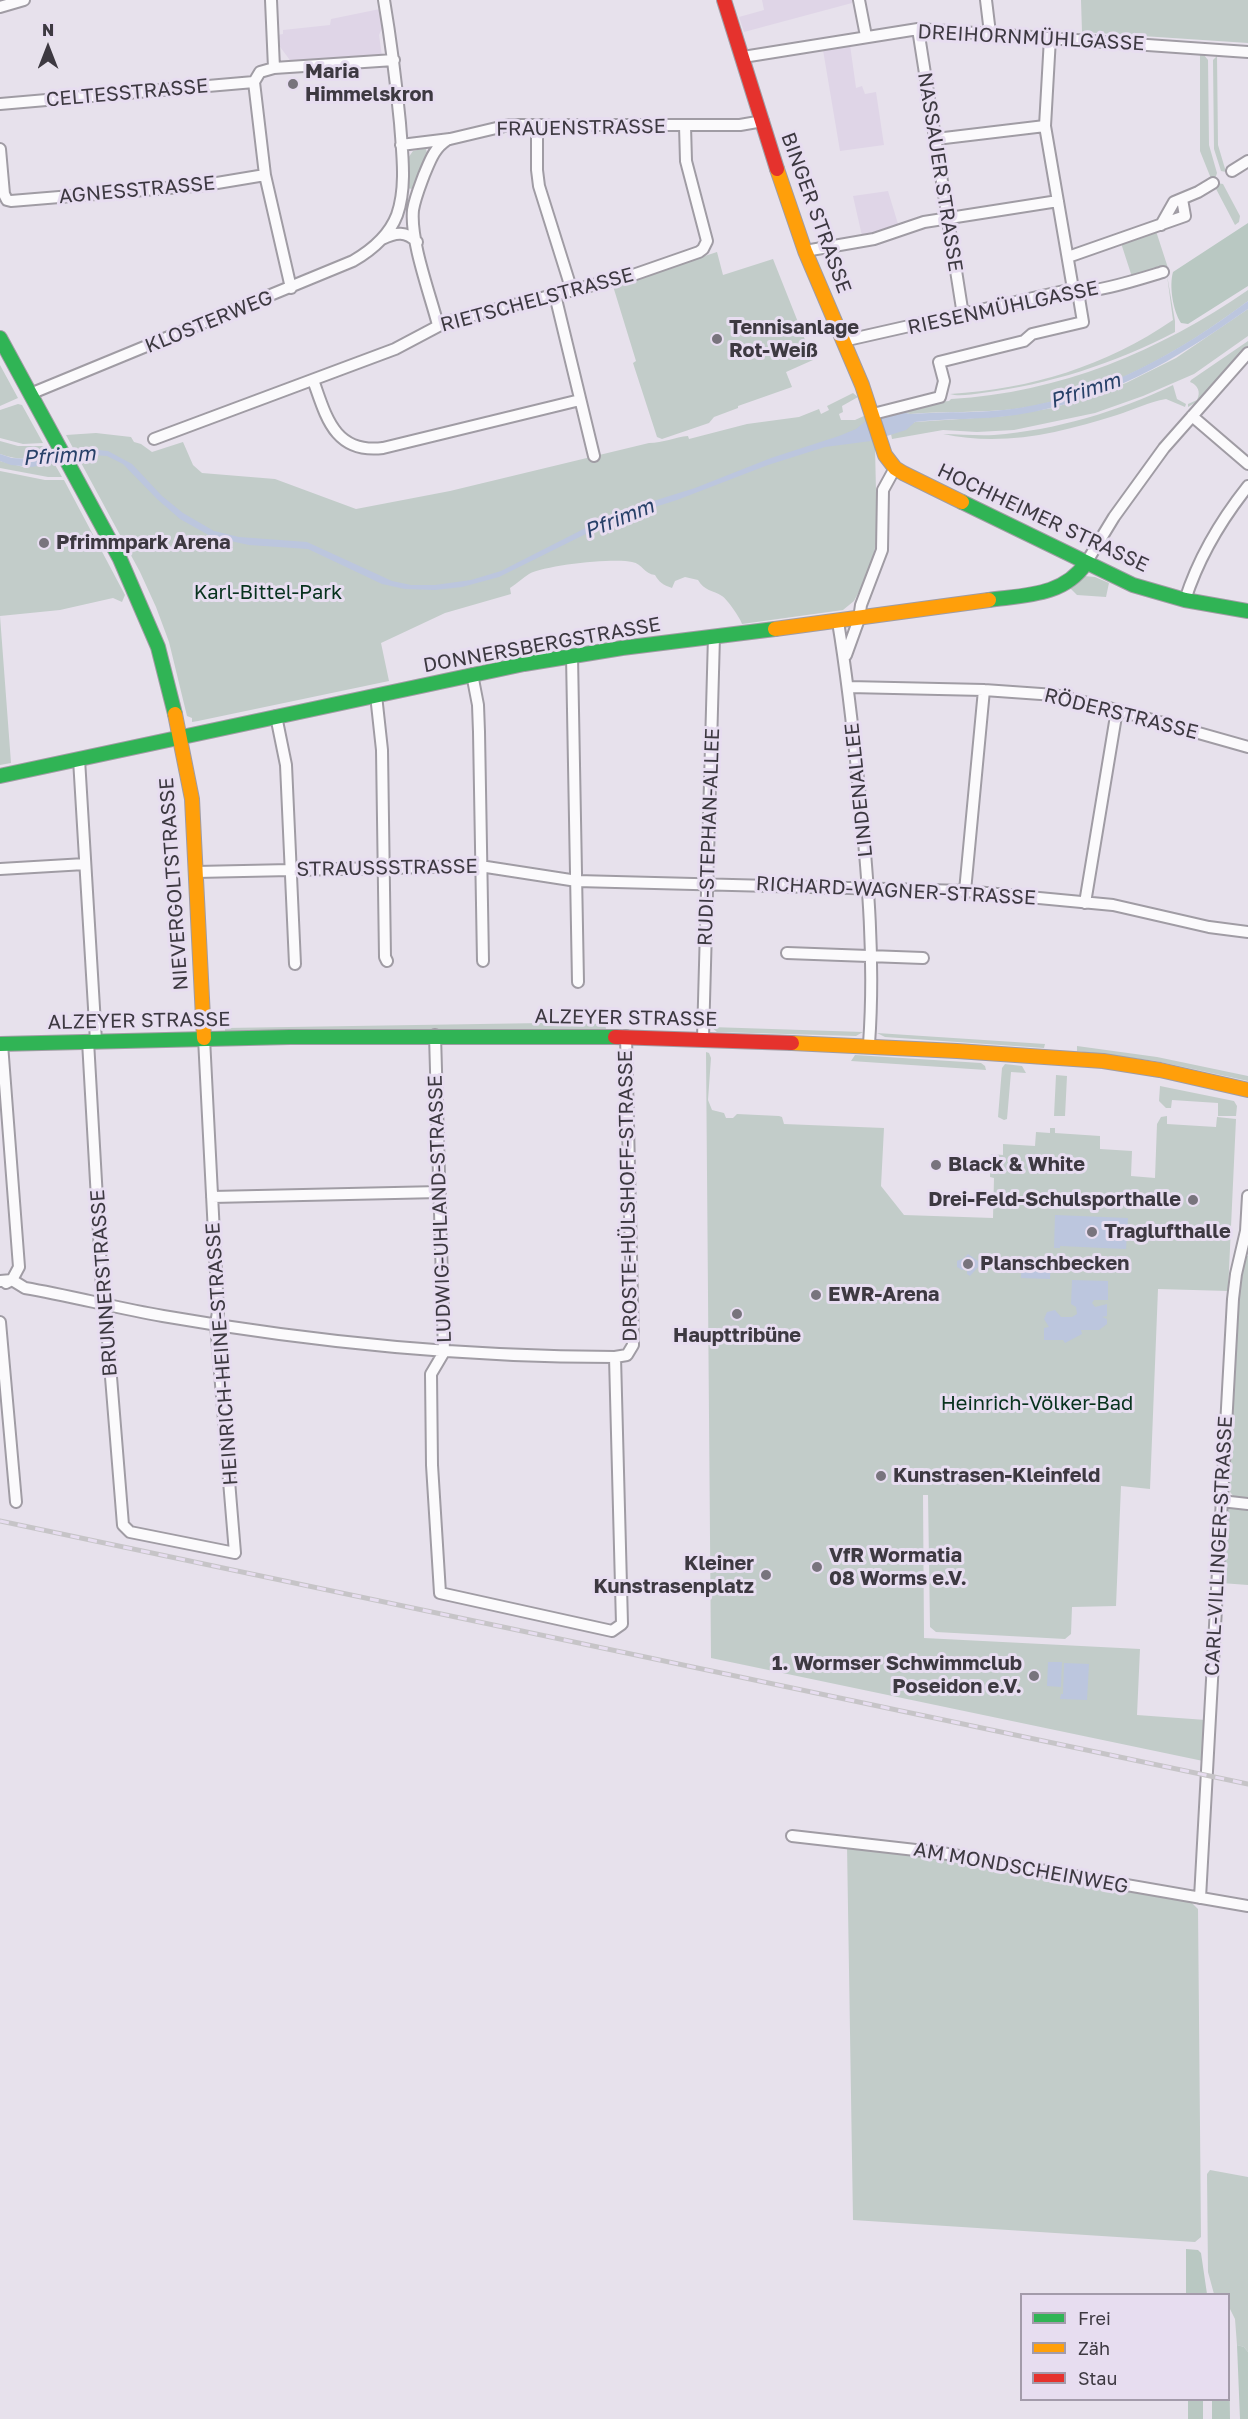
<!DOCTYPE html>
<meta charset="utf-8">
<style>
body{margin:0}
#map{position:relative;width:1248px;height:2419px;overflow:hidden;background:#e7e1ec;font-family:"Golos Text",sans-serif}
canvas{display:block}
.legend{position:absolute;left:1020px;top:2293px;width:210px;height:108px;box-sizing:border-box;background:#e7ddf0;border:2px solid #a39baa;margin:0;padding:8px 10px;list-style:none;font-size:18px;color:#3d3941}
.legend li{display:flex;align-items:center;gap:12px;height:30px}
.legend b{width:30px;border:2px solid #a39baa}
.north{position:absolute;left:18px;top:18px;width:60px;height:60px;-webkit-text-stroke:4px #e7ddf0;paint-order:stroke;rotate:0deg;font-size:16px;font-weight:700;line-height:24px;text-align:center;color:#3d3941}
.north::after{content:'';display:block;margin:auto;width:21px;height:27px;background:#3d3941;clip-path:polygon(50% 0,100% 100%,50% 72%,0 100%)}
</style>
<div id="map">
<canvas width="1248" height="2419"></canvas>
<ul class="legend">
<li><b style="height:8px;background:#30b455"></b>Frei</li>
<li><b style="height:8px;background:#ff9f0a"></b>Zäh</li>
<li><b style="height:8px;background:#e5322d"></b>Stau</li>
</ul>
<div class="north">N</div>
</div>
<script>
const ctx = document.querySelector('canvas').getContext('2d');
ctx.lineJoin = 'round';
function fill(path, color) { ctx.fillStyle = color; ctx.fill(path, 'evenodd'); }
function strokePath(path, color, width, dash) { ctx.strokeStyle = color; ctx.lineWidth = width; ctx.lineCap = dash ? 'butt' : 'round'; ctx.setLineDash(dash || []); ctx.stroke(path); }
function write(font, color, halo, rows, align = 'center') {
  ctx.font = font + ' "Golos Text",sans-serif'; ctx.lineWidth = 6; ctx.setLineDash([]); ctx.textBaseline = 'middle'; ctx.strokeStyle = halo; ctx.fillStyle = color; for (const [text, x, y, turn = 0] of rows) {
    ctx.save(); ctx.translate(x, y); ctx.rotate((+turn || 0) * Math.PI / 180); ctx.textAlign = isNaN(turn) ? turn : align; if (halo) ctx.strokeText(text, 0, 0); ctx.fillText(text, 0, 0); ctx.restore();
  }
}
fill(new Path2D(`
 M762,0H852V3L744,32L739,17L764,10Z
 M380,9L383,26L379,35L382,56L292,63L278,44L277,35L283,34V30L330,25L331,19Z
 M850,45L856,88L862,86L865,94L876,92L884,145L840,151L823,50Z
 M888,191L898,224L862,236L853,196Z`), '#dfd5e7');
fill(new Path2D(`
 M1081,0H1248V43L1082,32Z
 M1200,55H1204L1208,60L1209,145L1217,173L1215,179L1212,181L1200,151Z
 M1217,56L1218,145L1226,172L1221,171L1214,149L1213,60Z
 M422,149H426L427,153L413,189L406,188L408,158L413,151Z
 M1217,183L1223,184L1240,216L1239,222L1235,225L1214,185Z
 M1156,231L1168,268L1132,277L1121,243Z
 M717,252L723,275L773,259L813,360L786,372L792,387L738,406V408L714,417L709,423L662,439L657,437L633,363L636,361L613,286Z
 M1167,275L1175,321V332C1116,363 1048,385 982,393C972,394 959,397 950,394C1031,389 1106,366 1173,320Z
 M1248,290V301C1179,353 1102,397 1015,409C980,413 945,411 910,414L899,411L928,403L949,401L951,399C1059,393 1160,351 1248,290Z
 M1248,309V336L1194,374L1143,396L1095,413L1014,430L977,432L943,430L892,439L891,434L915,422L1005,416L1052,408L1090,397L1126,383L1176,358Z
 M1248,341V349L1202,399L1188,407V404L1197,400C1201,392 1198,385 1190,382L1191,380Z
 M0,365L18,398L0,406Z
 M1173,385L1177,399L1186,404L1185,407L1166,399C1149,402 1133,410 1117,415C1060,433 1003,447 943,434C960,434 977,436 994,435C1056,430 1117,412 1173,385Z
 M853,393L858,397L842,406L843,412L839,414L841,420H855L866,415L875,446L877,539L870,571L854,601L843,610L742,624C741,619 727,599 722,596C713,590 704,591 698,580L685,577L675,581L672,588C663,585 659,582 655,575C644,574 643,564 632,562C614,558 546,565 529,574C523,578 516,584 510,588L511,594L445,613L381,643L389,681L198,721L192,722V718L187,716L169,642L156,607L140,572L66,435L96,433L131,437L134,442L141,444L152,452L183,442L193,465L202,473L275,479L356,509L450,491L649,443C663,443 675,437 688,436L689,439L747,424L799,417L819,409L821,414L829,410L827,406Z
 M18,404L22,405L43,443L23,444L0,438V410Z
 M0,441L18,446H45L50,456C32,460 17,460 0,454Z
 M0,461L24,467L54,463L62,477H48L0,468Z
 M0,471L45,480H64L125,595L122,602L113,598L60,610L0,616L11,763L0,765Z
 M1084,576L1095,577L1109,583L1106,597L1077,595L1069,587Z
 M544,1023L605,1024L606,1029L225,1031V1028Z
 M711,1027L863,1032L856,1036L717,1032Z
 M877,1033L1045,1044L1044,1048L885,1037Z
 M1077,1046L1157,1057L1248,1076V1081L1156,1061L1077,1051Z
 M706,1052L709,1053L711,1058L708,1100L712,1110L724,1113L726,1118H733L737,1114L779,1116L782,1117L784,1124L884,1128L881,1186L904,1215L993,1218L994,1178L990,1177L991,1154L1003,1155V1144L1035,1146L1036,1132L1050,1133V1128H1055V1133L1100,1136V1149L1132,1151L1131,1176L1155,1178L1157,1124L1161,1117L1167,1116V1124L1216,1127L1217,1117L1236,1119L1228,1291L1158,1289L1150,1489L1121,1486L1116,1606L1072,1607L1071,1634L1065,1639L936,1632L930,1627L928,1495H923L924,1638L1140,1649L1137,1715L1206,1720L1203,1761L711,1658Z
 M855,1055L981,1063L985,1066L986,1070L851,1061Z
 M1005,1064L1022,1066L1026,1073L1011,1072L1007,1119L1004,1120L998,1117L1002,1068Z
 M1056,1075L1067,1076L1065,1116H1054Z
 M1160,1086L1234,1101L1237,1106L1236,1116H1218V1103L1172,1100L1171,1108H1166L1159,1101Z
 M1247,1256H1248V1499L1234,1497L1227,1488L1236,1299L1242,1267Z
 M1229,1507L1248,1509V1585L1221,1583L1226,1510Z
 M847,1845L914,1852L1189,1900L1198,1909L1201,2237L1195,2242L853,2220Z
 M1210,2170L1248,2177V2352L1244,2347L1237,2345L1235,2319L1229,2307L1228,2294H1214L1208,2272L1207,2174Z`), '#c2ccc9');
fill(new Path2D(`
 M1248,223V286L1188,324L1181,323C1173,311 1169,286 1173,272Z
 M1186,2249L1198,2250L1201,2253L1207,2294H1186Z
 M1229,2344L1230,2419H1212V2400H1228Z
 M1237,2345L1244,2347L1248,2352V2419H1240Z
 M1188,2400H1203V2419H1188Z`), '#b9c8c2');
fill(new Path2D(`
 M1248,301V309C1172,362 1109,400 1016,415C982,420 948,418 915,422L906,430L871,441L825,447L768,465L677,500L614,520L499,577L462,587L435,590L405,589L382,584L308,549L249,545L212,537L180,519L157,499L123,464L107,456L92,455L32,467L11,465L0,461V454L12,458L30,459L89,449L108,451L132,464L162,496L183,513L214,531L239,537L307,542L392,581L411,585H435L471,580L501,571L615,513L695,488L771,458L839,436L856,429L867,420L899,411L910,414C946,411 983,414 1019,408C1106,394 1178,353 1248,301Z
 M1055,1215L1128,1218L1126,1249L1060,1246V1248H1054Z
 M968,1254L978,1261V1267L970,1276L967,1274V1268L962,1270L957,1267V1261L964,1258Z
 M1022,1257L1051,1258L1050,1279L1021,1278Z
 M1072,1280L1108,1281V1300H1094L1092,1303L1095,1307L1107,1304V1316L1102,1317L1107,1319V1324L1099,1330H1081L1082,1334L1065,1343L1063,1340H1044V1328L1049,1327L1044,1319L1047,1312L1055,1310L1061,1317H1072L1077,1314L1076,1307L1071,1304Z
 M1048,1662H1062L1061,1687L1047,1686Z
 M1064,1663L1089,1664L1087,1700L1060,1699L1061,1694H1063Z`), '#bcc6de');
const street = new Path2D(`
 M271,0L274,68
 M859,0L866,36
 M986,0L990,33
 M0,7L24,0
 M918,29L963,315
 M1050,38L1045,126L1073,289
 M743,57L918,29L1248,52
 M254,82L265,175L291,288
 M254,82L260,72L274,68L394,60
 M0,104L254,82
 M537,125V170L539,186L572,291
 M936,139L1045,126
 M401,145L450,139L509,125H740L763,121
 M0,149L4,194L7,200L11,201L205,185L265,175
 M1232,171L1248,161
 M1161,225L1174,202L1198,192L1213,183
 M382,239C396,232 406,231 417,242
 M805,251L874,239L924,222L1058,201
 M1068,257L1185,216L1182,199
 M555,295L594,456
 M438,325C430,294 410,241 413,210C415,198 420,186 424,175C430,161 434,148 447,140
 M843,341L1073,289C1086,297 1146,277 1163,272
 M313,380C326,416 334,454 383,448L580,400
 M30,394L353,261C372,250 389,236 397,215C407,187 402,152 400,123C396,82 391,41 384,0
 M873,414L940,397L944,381L939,362L1024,341L1032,334L1083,322L1078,292
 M1192,416L1248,464
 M154,439L395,349L446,322L633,275L699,252L703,249L707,241L686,161L685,126
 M1086,563L1114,517L1164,448L1248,353
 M1185,600C1198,559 1221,520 1248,486
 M838,622C848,681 854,739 860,798C868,880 875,962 869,1044
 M846,655L859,619L861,605L882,550L883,490L895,468
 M572,656L578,982
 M472,674L478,705L479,732L483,961
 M849,687L984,690L1055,695L1117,710L1248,747
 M376,695L382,750L385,957L387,961
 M276,716L286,765L295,964
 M79,759L96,1041
 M0,869L85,864
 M196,872L480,866L577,881L965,891L1113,905L1209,927L1248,932
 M965,891L984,690
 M1085,903L1117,710
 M787,953L923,958
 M435,1035L444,1352L431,1374L432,1465L440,1593L612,1631L622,1624L615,1357L627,1355L633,1345L626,1036
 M703,1038L714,636
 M88,1041L102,1287L105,1303L123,1525L130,1532L235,1553L216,1324L218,1312L204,1038
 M2,1044L19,1267L12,1280L6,1283
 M212,1197L440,1192
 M0,1281L12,1280L25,1288C71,1296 117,1308 163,1316C312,1342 463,1357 615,1357
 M0,1322L16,1502
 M1221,1501L1248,1504
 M792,1836L942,1853L1248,1906
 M1200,1898L1233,1299L1236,1274L1246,1231L1248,1196`);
const fast = new Path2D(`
 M0,338L120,559L158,647L175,714
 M962,502L1133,585L1185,600L1248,611
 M989,600C1025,595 1064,596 1086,563
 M0,776L524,664L622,648L775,629
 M0,1044L290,1037H615`);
const slow = new Path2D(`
 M777,169L805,251L862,385L885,455L895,468L903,473L962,502
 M775,629L989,600
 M175,714L192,799L204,1038
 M792,1043L957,1051L1103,1061L1160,1070L1248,1090`);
const jam = new Path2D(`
 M724,0L777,169
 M615,1037L792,1043`);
strokePath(street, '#a09ca4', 14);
strokePath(fast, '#a09ca4', 16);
strokePath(slow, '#a09ca4', 16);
strokePath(jam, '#a09ca4', 16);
strokePath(street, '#fbfafc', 10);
strokePath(fast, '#30b455', 14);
strokePath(slow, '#ff9f0a', 14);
strokePath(jam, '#e5322d', 14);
const rail = new Path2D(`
 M0,1521L1248,1784`);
strokePath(rail, '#c6c4c7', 5);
strokePath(rail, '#e7ddf0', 3, [9]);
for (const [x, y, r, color] of [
 [293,84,6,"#78747d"],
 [717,339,6,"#78747d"],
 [44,543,6,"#78747d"],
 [936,1165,6,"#78747d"],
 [1193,1200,6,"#78747d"],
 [1092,1232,6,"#78747d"],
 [968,1264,6,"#78747d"],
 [816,1295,6,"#78747d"],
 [737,1314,6,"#78747d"],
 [881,1476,6,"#78747d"],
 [817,1567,6,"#78747d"],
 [766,1575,6,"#78747d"],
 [1034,1676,6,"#78747d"]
]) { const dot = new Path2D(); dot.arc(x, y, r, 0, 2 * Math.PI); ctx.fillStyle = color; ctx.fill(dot); strokePath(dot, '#e7ddf0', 2); }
write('20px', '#3d3941', '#e7ddf0', [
 ["DREIHORNMÜHLGASSE",1031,38,3],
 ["CELTESSTRASSE",127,93,-5],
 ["FRAUENSTRASSE",581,128,-1],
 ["NASSAUER STRASSE",940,172,81],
 ["AGNESSTRASSE",137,190,-5],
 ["BINGER STRASSE",816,213,70],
 ["RIETSCHELSTRASSE",537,300,-15],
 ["RIESENMÜHLGASSE",1003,308,-12],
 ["KLOSTERWEG",209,322,-22],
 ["HOCHHEIMER STRASSE",1043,518,25],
 ["DONNERSBERGSTRASSE",542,645,-10],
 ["RÖDERSTRASSE",1121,714,14],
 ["LINDENALLEE",859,790,-96],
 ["RUDI-STEPHAN-ALLEE",709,837,-88],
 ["STRAUSSSTRASSE",387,868,-1],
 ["NIEVERGOLTSTRASSE",174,884,-94],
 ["RICHARD-WAGNER-STRASSE",896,891,3],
 ["ALZEYER STRASSE",626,1018,1],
 ["ALZEYER STRASSE",139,1021,-1],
 ["DROSTE-HÜLSHOFF-STRASSE",628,1196,-91],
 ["LUDWIG-UHLAND-STRASSE",440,1209,-92],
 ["BRUNNERSTRASSE",104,1283,-94],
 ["HEINRICH-HEINE-STRASSE",222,1354,-94],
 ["CARL-VILLINGER-STRASSE",1219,1546,-87],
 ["AM MONDSCHEINWEG",1021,1868,10]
]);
write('bold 20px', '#3d3941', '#e7ddf0', [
 ["Maria",305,72],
 ["Himmelskron",305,95],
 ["Tennisanlage",729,328],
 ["Rot-Weiß",729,351],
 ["Pfrimmpark Arena",56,543],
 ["Black & White",948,1165],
 ["Drei-Feld-Schulsporthalle",1181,1200,"right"],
 ["Traglufthalle",1104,1232],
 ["Planschbecken",980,1264],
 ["EWR-Arena",828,1295],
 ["Haupttribüne",737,1336,"center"],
 ["Kunstrasen-Kleinfeld",893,1476],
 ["VfR Wormatia",829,1556],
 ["08 Worms e.V.",829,1579],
 ["Kleiner",754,1564,"right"],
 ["Kunstrasenplatz",754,1587,"right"],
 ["1. Wormser Schwimmclub",1022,1664,"right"],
 ["Poseidon e.V.",1022,1687,"right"]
], 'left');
write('20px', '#07321d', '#e7ddf0', [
 ["Karl-Bittel-Park",268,593],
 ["Heinrich-Völker-Bad",1037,1404]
]);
write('italic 21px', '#274068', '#e7ddf0', [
 ["Pfrimm",1085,391,-18],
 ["Pfrimm",59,456,-4],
 ["Pfrimm",619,519,-22]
]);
</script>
